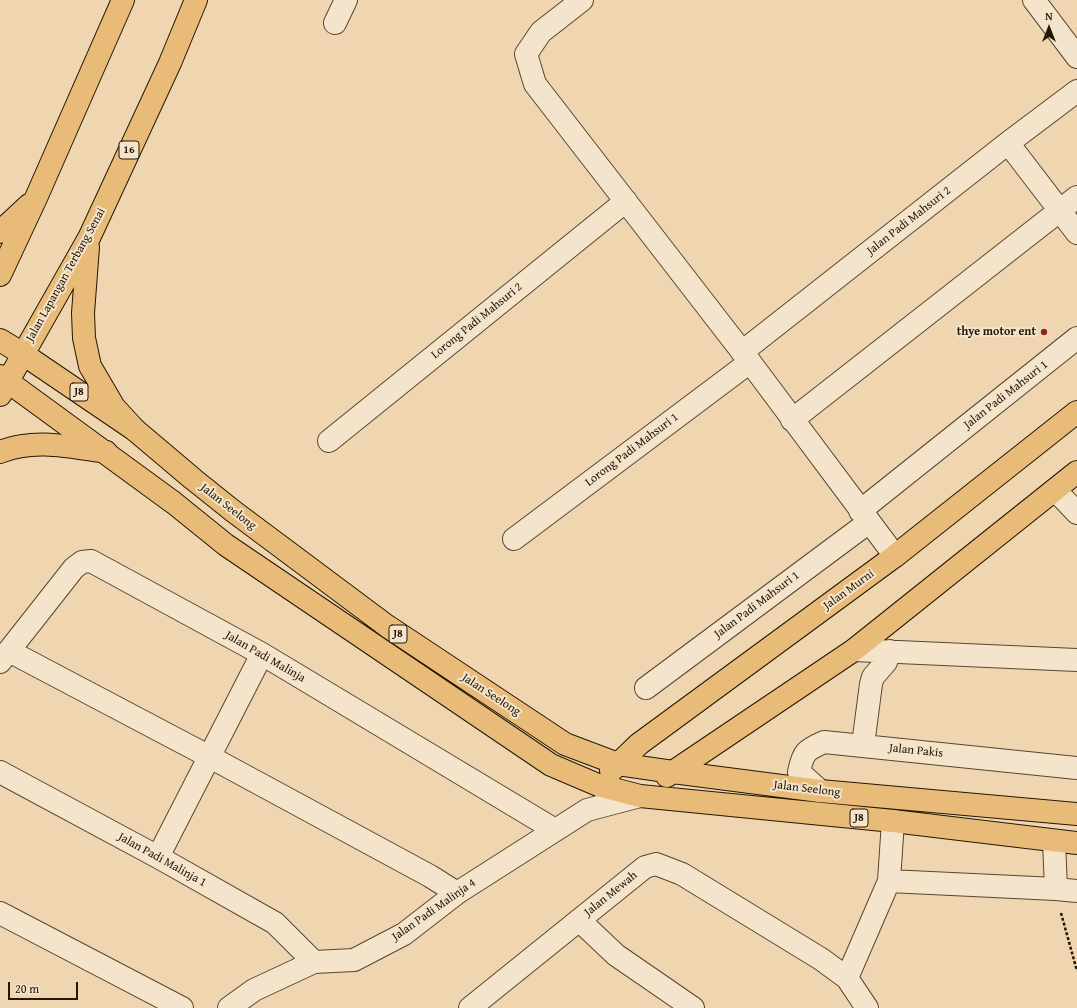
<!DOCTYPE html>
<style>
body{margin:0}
#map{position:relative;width:1077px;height:1008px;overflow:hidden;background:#efd6b0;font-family:"Gentium Book Plus",serif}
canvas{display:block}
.north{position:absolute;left:1029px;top:8px;width:40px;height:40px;-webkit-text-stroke:3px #f5e4cc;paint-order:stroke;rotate:0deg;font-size:11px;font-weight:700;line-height:16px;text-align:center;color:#241704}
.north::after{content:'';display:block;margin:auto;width:14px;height:18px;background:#241704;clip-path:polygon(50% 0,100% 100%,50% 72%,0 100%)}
.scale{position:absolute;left:8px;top:982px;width:70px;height:18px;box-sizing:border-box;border:2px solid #241704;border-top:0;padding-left:5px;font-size:12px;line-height:14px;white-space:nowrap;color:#241704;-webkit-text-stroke:3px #f5e4cc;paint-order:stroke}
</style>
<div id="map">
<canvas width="1077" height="1008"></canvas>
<div class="north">N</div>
<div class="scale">20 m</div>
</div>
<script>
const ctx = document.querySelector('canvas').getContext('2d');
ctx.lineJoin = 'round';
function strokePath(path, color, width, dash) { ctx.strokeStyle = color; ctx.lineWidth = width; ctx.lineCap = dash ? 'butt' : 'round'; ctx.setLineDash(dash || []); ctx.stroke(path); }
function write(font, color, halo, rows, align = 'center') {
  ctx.font = font + ' "Gentium Book Plus",serif'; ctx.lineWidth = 4; ctx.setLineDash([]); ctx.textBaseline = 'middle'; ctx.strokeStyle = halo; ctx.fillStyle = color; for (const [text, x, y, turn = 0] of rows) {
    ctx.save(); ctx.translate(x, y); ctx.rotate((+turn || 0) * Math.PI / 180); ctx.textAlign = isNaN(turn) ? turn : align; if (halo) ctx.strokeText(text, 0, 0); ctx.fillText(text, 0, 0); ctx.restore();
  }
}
const minor = new Path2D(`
 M582,0L541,32L526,54L535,84L750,362L895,556
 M1034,0L1077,57
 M335,23L346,0
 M1008,143L1077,233
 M742,352L1008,143L1077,91
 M792,420L1077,197
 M329,441L626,201
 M1055,490L1077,513
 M860,511L1077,338
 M514,539L750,362
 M854,650L1077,660
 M9,651L210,757L430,876L457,893
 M0,662L74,568L82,562L91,561L262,654L555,830
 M646,688L869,522
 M863,745L871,684L873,677L886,662L890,651
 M0,772L158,857L275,923L314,962
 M820,791L799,772C803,752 806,750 824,742L1077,768
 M1054,841L1056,889
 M158,857L262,654
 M889,881L1056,889L1077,891
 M0,913L182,1008
 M579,920L616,955L693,1008
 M847,978L889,881L893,821
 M229,1008L254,990L314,962L354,960L404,934L457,893L587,810L640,796
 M470,1008L645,867L656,864L682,874L821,959L847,978L867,1008`);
const major = new Path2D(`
 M0,340L23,354L135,430L193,479L233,511L387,626L565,744L618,764L673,772L820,791L1077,814
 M0,376L174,503L226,545L551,765L598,785L640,796L893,821L1077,843
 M611,771L639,744L895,556L1077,412
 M667,776L854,650L1077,472`);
const highway = new Path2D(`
 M0,232L29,205
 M88,247L83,313L84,338L90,366L114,407L135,430
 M0,275L36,198L123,0
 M0,395L89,238L170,63L196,0
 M0,452C34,438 71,447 106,452`);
strokePath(minor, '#57472f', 24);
strokePath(major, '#241704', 24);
strokePath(highway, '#241704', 24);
strokePath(new Path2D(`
 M1061,913L1077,971`), '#241704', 2.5, [3, 2]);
strokePath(minor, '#f5e4cc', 22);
strokePath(major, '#e8bb78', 22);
strokePath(highway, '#e8bb78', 22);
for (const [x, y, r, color] of [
 [1044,332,4,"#8f2418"]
]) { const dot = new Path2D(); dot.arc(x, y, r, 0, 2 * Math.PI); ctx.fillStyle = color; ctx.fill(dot); strokePath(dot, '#f5e4cc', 1.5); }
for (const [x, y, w] of [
 [129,150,20],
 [79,392,18],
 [398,634,18],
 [859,818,18]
]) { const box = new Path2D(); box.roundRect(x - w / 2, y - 9, w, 18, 3); ctx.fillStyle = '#f5e4cc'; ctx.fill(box); strokePath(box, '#241704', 1); }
write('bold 11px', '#241704', null, [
 ["16",129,150],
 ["J8",79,392],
 ["J8",398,634],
 ["J8",859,818]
]);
write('12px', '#241704', '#f5e4cc', [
 ["Jalan Padi Mahsuri 2",909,221,-38],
 ["Jalan Lapangan Terbang Senai",66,275,-61],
 ["Lorong Padi Mahsuri 2",477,321,-39],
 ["Jalan Padi Mahsuri 1",1006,395,-38],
 ["Lorong Padi Mahsuri 1",632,450,-37],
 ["Jalan Seelong",228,507,38],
 ["Jalan Murni",849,590,-36],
 ["Jalan Padi Mahsuri 1",757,605,-37],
 ["Jalan Padi Malinja",265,657,30],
 ["Jalan Seelong",491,695,33],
 ["Jalan Pakis",916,751,6],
 ["Jalan Seelong",807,789,7],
 ["Jalan Padi Malinja 1",162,860,29],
 ["Jalan Mewah",611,894,-39],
 ["Jalan Padi Malinja 4",434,910,-35]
]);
write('bold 12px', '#241704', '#f5e4cc', [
 ["thye motor ent",1036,332]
], 'right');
</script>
